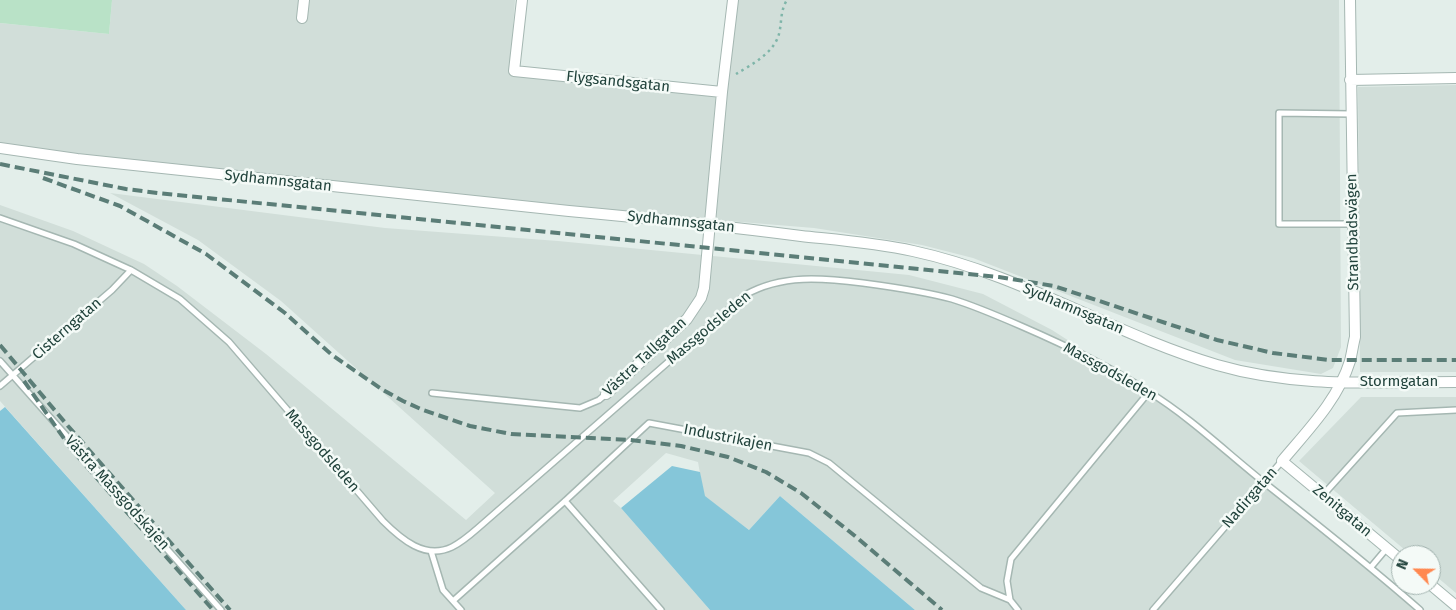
<!DOCTYPE html>
<meta charset="utf-8">
<style>
body{margin:0}
#map{position:relative;width:1456px;height:610px;overflow:hidden;background:#e3eeea;font-family:"Fira Sans",sans-serif}
canvas{display:block}
.north{position:absolute;left:1391px;top:545px;width:50px;height:50px;box-sizing:border-box;background:#f4faf7;border:1px solid #9fb0ac;border-radius:50%;rotate:293deg;font-size:14px;font-weight:700;line-height:20px;text-align:center;color:#20423b}
.north::after{content:'';display:block;margin:auto;width:18px;height:22px;background:#ff8850;clip-path:polygon(50% 0,100% 100%,50% 72%,0 100%)}
</style>
<div id="map">
<canvas width="1456" height="610"></canvas>
<div class="north">N</div>
</div>
<script>
const ctx = document.querySelector('canvas').getContext('2d');
ctx.lineJoin = 'round';
function fill(path, color) { ctx.fillStyle = color; ctx.fill(path, 'evenodd'); }
function strokePath(path, color, width, dash) { ctx.strokeStyle = color; ctx.lineWidth = width; ctx.lineCap = dash ? 'butt' : 'round'; ctx.setLineDash(dash || []); ctx.stroke(path); }
function write(font, color, halo, rows, align = 'center') {
  ctx.font = font + ' "Fira Sans",sans-serif'; ctx.lineWidth = 5; ctx.setLineDash([]); ctx.textBaseline = 'middle'; ctx.strokeStyle = halo; ctx.fillStyle = color; for (const [text, x, y, turn = 0] of rows) {
    ctx.save(); ctx.translate(x, y); ctx.rotate((+turn || 0) * Math.PI / 180); ctx.textAlign = isNaN(turn) ? turn : align; if (halo) ctx.strokeText(text, 0, 0); ctx.fillText(text, 0, 0); ctx.restore();
  }
}
fill(new Path2D(`
 M112,0H515L510,73L716,94L705,221L77,155L0,144V23L109,34Z
 M735,0H1339L1341,347L1333,368L1321,374L1235,360L973,258L922,245L814,228L716,220Z
 M1456,85V372H1360L1358,87Z
 M110,193L385,228L558,241L909,275L983,294L1052,330L1147,391L1419,610H915L780,496L749,530L704,496L698,462L666,453L613,501L621,508L710,610H186L0,401V205L73,231L144,264L177,286L266,354L466,520L495,493L281,301L198,240Z
 M1361,397H1456V593L1431,572V555H1411L1299,461Z`), '#d1ded9');
fill(new Path2D(`
 M0,0H112L109,34L0,23Z`), '#b9e2c7');
fill(new Path2D(`
 M5,407L186,610H0V411Z
 M672,466L700,472L705,496L749,530L780,496L915,610H710L621,508Z`), '#85c6d9');
const service = new Path2D(`
 M1351,114L1279,113V224H1353
 M0,218L74,244L131,270L180,299L229,342L383,521C401,539 425,560 452,547C462,542 470,535 478,528L745,295C782,274 823,278 863,283C893,287 923,291 952,299C975,306 998,316 1021,326C1065,345 1109,366 1149,392C1191,418 1227,453 1266,484C1318,525 1370,566 1420,610
 M0,361L221,610
 M0,386L112,290L131,270
 M432,393L580,408L599,400L606,394
 M1323,495L1397,413L1456,410
 M565,501L661,610
 M431,551L443,590L461,610
 M1371,567L1387,548
 M1010,600L1007,581L1011,559L1149,392
 M453,601L565,501L649,423L809,453L829,463L981,588L1010,600L1018,610
 M1153,610L1282,461`);
const minor = new Path2D(`
 M522,0L514,71L722,92
 M1350,0L1355,337C1353,345 1352,353 1350,361C1338,400 1307,431 1282,461L1401,560
 M302,18L304,0
 M1350,80L1456,78
 M0,148L77,159C241,177 405,195 569,211C646,218 724,226 801,236C838,240 876,243 913,251C1020,274 1113,334 1217,365C1296,388 1375,382 1456,382
 M606,394L687,319L701,298L704,288L722,92L733,0
 M1431,585L1456,606`);
strokePath(service, '#a5b7b2', 8);
strokePath(minor, '#a5b7b2', 12);
strokePath(new Path2D(`
 M736,74C751,65 774,53 779,34C782,22 780,11 787,0`), '#7fb5a9', 2.5, [2.5, 4]);
strokePath(service, '#fff', 5);
strokePath(minor, '#fff', 10);
strokePath(new Path2D(`
 M0,164L126,189L158,193L999,277L1054,286L1217,340L1273,353L1329,360H1456
 M43,178L120,206L206,254L285,313L332,355L383,390L403,401L423,410L470,426L511,434L630,440L681,446L728,457L766,472L801,493L855,536L942,610
 M0,345L68,426L230,610
 M24,381L72,450L213,610`), '#5b7d77', 4, [10, 5]);
write('15px', '#20423b', '#f4faf7', [
 ["Flygsandsgatan",618,82,6],
 ["Sydhamnsgatan",278,181,6],
 ["Sydhamnsgatan",681,222,6],
 ["Strandbadsvägen",1353,232,-91],
 ["Sydhamnsgatan",1073,309,23],
 ["Massgodsleden",709,328,-40],
 ["Cisterngatan",67,329,-41],
 ["Västra Tallgatan",645,357,-43],
 ["Massgodsleden",1110,372,29],
 ["Stormgatan",1399,382],
 ["Industrikajen",728,438,11],
 ["Massgodsleden",322,451,49],
 ["Västra Massgodskajen",117,493,48],
 ["Nadirgatan",1250,498,-49],
 ["Zenitgatan",1342,511,40]
]);
</script>
